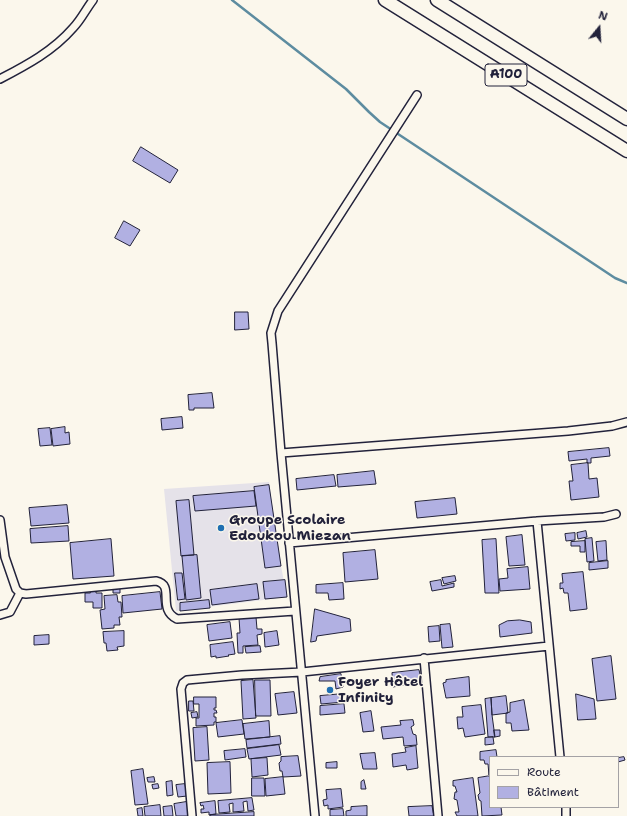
<!DOCTYPE html>
<meta charset="utf-8">
<style>
body{margin:0}
#map{position:relative;width:627px;height:816px;overflow:hidden;background:#fbf7ec;font-family:"Shantell Sans",sans-serif}
canvas{display:block}
.legend{position:absolute;left:489px;top:756px;width:130px;height:52px;box-sizing:border-box;background:#fbf7ec;border:1px solid #a4a2a5;margin:0;padding:5px 7px;list-style:none;font-size:12px;color:#22223b}
.legend li{display:flex;align-items:center;gap:8px;height:20px}
.legend b{width:20px;border:1px solid #a4a2a5}
.north{position:absolute;left:579px;top:8px;width:40px;height:40px;-webkit-text-stroke:3px #fbf7ec;paint-order:stroke;rotate:18deg;font-size:11px;font-weight:700;line-height:16px;text-align:center;color:#22223b}
.north::after{content:'';display:block;margin:auto;width:14px;height:18px;background:#22223b;clip-path:polygon(50% 0,100% 100%,50% 72%,0 100%)}
</style>
<div id="map">
<canvas width="627" height="816"></canvas>
<ul class="legend">
<li><b style="height:5px;background:#fbf7ec"></b>Route</li>
<li><b style="height:11px;background:#b1b0e2"></b>Bâtiment</li>
</ul>
<div class="north">N</div>
</div>
<script>
const ctx = document.querySelector('canvas').getContext('2d');
ctx.lineJoin = 'round';
function fill(path, color) { ctx.fillStyle = color; ctx.fill(path, 'evenodd'); }
function strokePath(path, color, width, dash) { ctx.strokeStyle = color; ctx.lineWidth = width; ctx.lineCap = dash ? 'butt' : 'round'; ctx.setLineDash(dash || []); ctx.stroke(path); }
function write(font, color, halo, rows, align = 'center') {
  ctx.font = font + ' "Shantell Sans",sans-serif'; ctx.lineWidth = 3; ctx.setLineDash([]); ctx.textBaseline = 'middle'; ctx.strokeStyle = halo; ctx.fillStyle = color; for (const [text, x, y, turn = 0] of rows) {
    ctx.save(); ctx.translate(x, y); ctx.rotate((+turn || 0) * Math.PI / 180); ctx.textAlign = isNaN(turn) ? turn : align; if (halo) ctx.strokeText(text, 0, 0); ctx.fillText(text, 0, 0); ctx.restore();
  }
}
fill(new Path2D(`
 M269,482L281,566L287,597L176,611L164,489Z`), '#e5e2e9');
strokePath(new Path2D(`
 M232,0L346,89L369,112L380,122L615,278L627,283`), '#5d8ca0', 2.5);
const building = new Path2D(`
 M141,147L178,170L170,183L133,161Z
 M124,221L140,230L130,246L115,238Z
 M235,312H248L249,329L235,330Z
 M212,393L214,408H194V410H189L188,395Z
 M182,417L183,428L162,430L161,419Z
 M65,427V433L69,432L70,444L53,446L51,429Z
 M50,428L52,445L40,446L38,429Z
 M609,448L610,456L591,458V463H587V459L569,461L568,452Z
 M588,463L589,479L597,478L599,497L571,500L569,481H573L571,465Z
 M374,471L376,484L338,487L337,475Z
 M334,475L336,486L297,490L296,479Z
 M269,485L281,566L265,568L254,487Z
 M254,491L256,506L195,511L193,496Z
 M455,498L457,514L417,518L415,502Z
 M189,500L194,555L181,556L176,501Z
 M67,505L69,523L31,526L29,508Z
 M68,526L69,541L31,543L30,529Z
 M586,531L587,537L578,539L577,533Z
 M575,533V540L566,541L565,534Z
 M522,535L525,565L509,566L506,537Z
 M592,538L594,561L587,562L585,539Z
 M111,539L114,576L73,579L70,543Z
 M496,539L499,593H485L482,540Z
 M585,541V552H580V546H571V542Z
 M606,541L607,560L598,561L596,542Z
 M375,550L378,579L345,582L343,553Z
 M197,555L201,598L186,600L182,556Z
 M608,561V568L589,570V563Z
 M528,567L530,589L500,591L499,579L508,578L507,569Z
 M583,572L587,609L570,611L568,593H564L563,588L560,589V583H563L562,574Z
 M175,573H182L185,599L178,600Z
 M455,576L456,581L444,584L442,578Z
 M285,580L287,597L265,599L263,582Z
 M441,580L442,586L454,583V587L432,591L430,582Z
 M343,583L344,599L329,600L328,593H316V585Z
 M257,584L259,599L212,605L210,590Z
 M120,588V593H113V589Z
 M90,590H96V593H102V608H93V602H85V593H90Z
 M160,592L162,609L123,613L122,596Z
 M117,595L118,602H121L122,617H119L120,625H114V628L102,629L100,610L105,609L104,596Z
 M209,600L210,608L180,611V603Z
 M315,609L350,619L351,631L317,636L316,641L311,642Z
 M256,617L257,629H262V634L257,635L258,645L243,646V653H238L237,633H240L239,618Z
 M520,620L531,622L532,633L500,637L499,625L507,621Z
 M230,622L232,638L209,641L207,625Z
 M450,624L453,647L442,648L440,625Z
 M439,626L440,641L429,642L428,627Z
 M124,631V646L117,647L118,650L107,651L106,643H104L103,632Z
 M277,631L279,645L265,647L264,633Z
 M49,635V644L34,645V636Z
 M233,642L235,654L228,655L229,656L216,658V656L211,657L210,645Z
 M260,646L261,652L246,653L245,647Z
 M611,656L616,699L597,701L592,659Z
 M419,670L422,682L393,687L392,673Z
 M341,674L343,687L336,689L335,681H319L320,677Z
 M469,677L470,696L446,698L443,683L446,682V680Z
 M253,680L256,718L243,719L241,681Z
 M255,680H270L271,716H256Z
 M294,692L297,713L278,715L275,694Z
 M343,694L344,702L321,704L320,696Z
 M576,694L594,699L596,719L578,720Z
 M506,696L508,713L492,715L491,698Z
 M194,697H216V708H214V710H216L217,713H214V717H216V722H214V725L196,726V718H199V704H194Z
 M491,698L492,715L495,737H488L485,699Z
 M524,700L529,730L512,731L511,723H506V713L510,712V703Z
 M189,701H193L194,711H189Z
 M344,704L345,713L320,715V706Z
 M481,705L485,734L465,737L463,728L458,729L457,717H463L462,707Z
 M371,711L374,731L363,732L360,713Z
 M197,712L198,717L192,718L191,713Z
 M242,720L244,734L218,737L216,723Z
 M413,720L414,725L411,727L413,734L416,735L417,745L404,746L403,737L383,739L381,727L401,725L400,721Z
 M269,721L270,737L245,739L243,724Z
 M207,727L209,760L195,761L193,728Z
 M494,730H500V736L495,737Z
 M280,736L281,744L247,748L246,740Z
 M493,737L494,744L485,745V738Z
 M279,745L281,755L249,759L247,749Z
 M416,746L418,768L407,770L406,765L393,767L392,754L406,752L405,748Z
 M245,749L246,757L225,760L224,751Z
 M496,750L497,757H490L489,775L488,764H485L484,760H480V752Z
 M375,753L377,769H363L360,754Z
 M298,756L301,776L283,777L282,771H280L279,763L281,761V757Z
 M624,757L625,760L618,762V758Z
 M267,758L268,775L252,777L251,759Z
 M230,762L231,793L208,794L207,763Z
 M337,762V768H326V763Z
 M143,769L148,804L135,805L131,771Z
 M488,776H490V807H501L502,815L482,816L481,801L479,800L478,795L480,793L478,778Z
 M154,777L155,782H148L147,778Z
 M283,777L285,794L266,796L265,779Z
 M252,778H264L265,796H252Z
 M473,778L478,816H457L455,812H459L457,800L454,799L455,792H457L455,786H453V781Z
 M364,780L366,789H361V782Z
 M172,781L173,795L167,796L166,782Z
 M158,784L159,788L153,789L152,785Z
 M185,784L187,796L178,797L176,785Z
 M341,789L343,807L328,809V805L324,806L323,800L327,799L326,790Z
 M252,798L254,810L248,811L247,801L243,802L244,811L233,812V803L229,804L230,812L219,813L218,801Z
 M192,801L195,816H176L174,804Z
 M215,801L216,814L209,815V812L201,813V809H204L203,805L201,806L200,803Z
 M160,805L161,816H145L144,807Z
 M172,806L173,816H164L163,807Z
 M367,806V816H346V811L351,810V807Z
 M432,806L434,816H409L408,807Z
 M142,808L143,816H138L137,809Z
 M343,809L344,816H330V810Z
 M254,812V816H210V815Z`);
fill(building, '#b1b0e2');
strokePath(building, '#22223b', 1);
const minor = new Path2D(`
 M0,79C27,65 53,51 73,28C81,20 86,9 93,0
 M281,453L568,431L612,426L627,422
 M0,520L5,557L16,589L20,593L26,594L156,581C176,585 156,609 177,619L295,611
 M537,521L560,757
 M289,543L537,521L604,517L616,514
 M0,615L10,612L20,593
 M424,658L438,816
 M566,807V816
 M192,816L181,689L183,683L187,680L242,675L302,672L549,646
 M315,816L281,453L272,343L271,333L278,311L417,95`);
const trunk = new Path2D(`
 M385,0L627,151
 M437,0L627,119`);
strokePath(minor, '#22223b', 10);
strokePath(trunk, '#22223b', 15);
strokePath(minor, '#fbf7ec', 7);
strokePath(trunk, '#fbf7ec', 12);
for (const [x, y, r, color] of [
 [221,528,4,"#1f6fb2"],
 [330,690,4,"#1f6fb2"]
]) { const dot = new Path2D(); dot.arc(x, y, r, 0, 2 * Math.PI); ctx.fillStyle = color; ctx.fill(dot); strokePath(dot, '#fbf7ec', 1.5); }
for (const [x, y, w] of [
 [506,75,42]
]) { const box = new Path2D(); box.roundRect(x - w / 2, y - 11, w, 22, 3); ctx.fillStyle = '#fbf7ec'; ctx.fill(box); strokePath(box, '#22223b', 1); }
write('bold 13px', '#22223b', null, [
 ["A100",506,75]
]);
write('bold 14px', '#22223b', '#fbf7ec', [
 ["Groupe Scolaire",229,520],
 ["Edoukou Miezan",229,536],
 ["Foyer Hôtel",338,682],
 ["Infinity",338,698]
], 'left');
</script>
